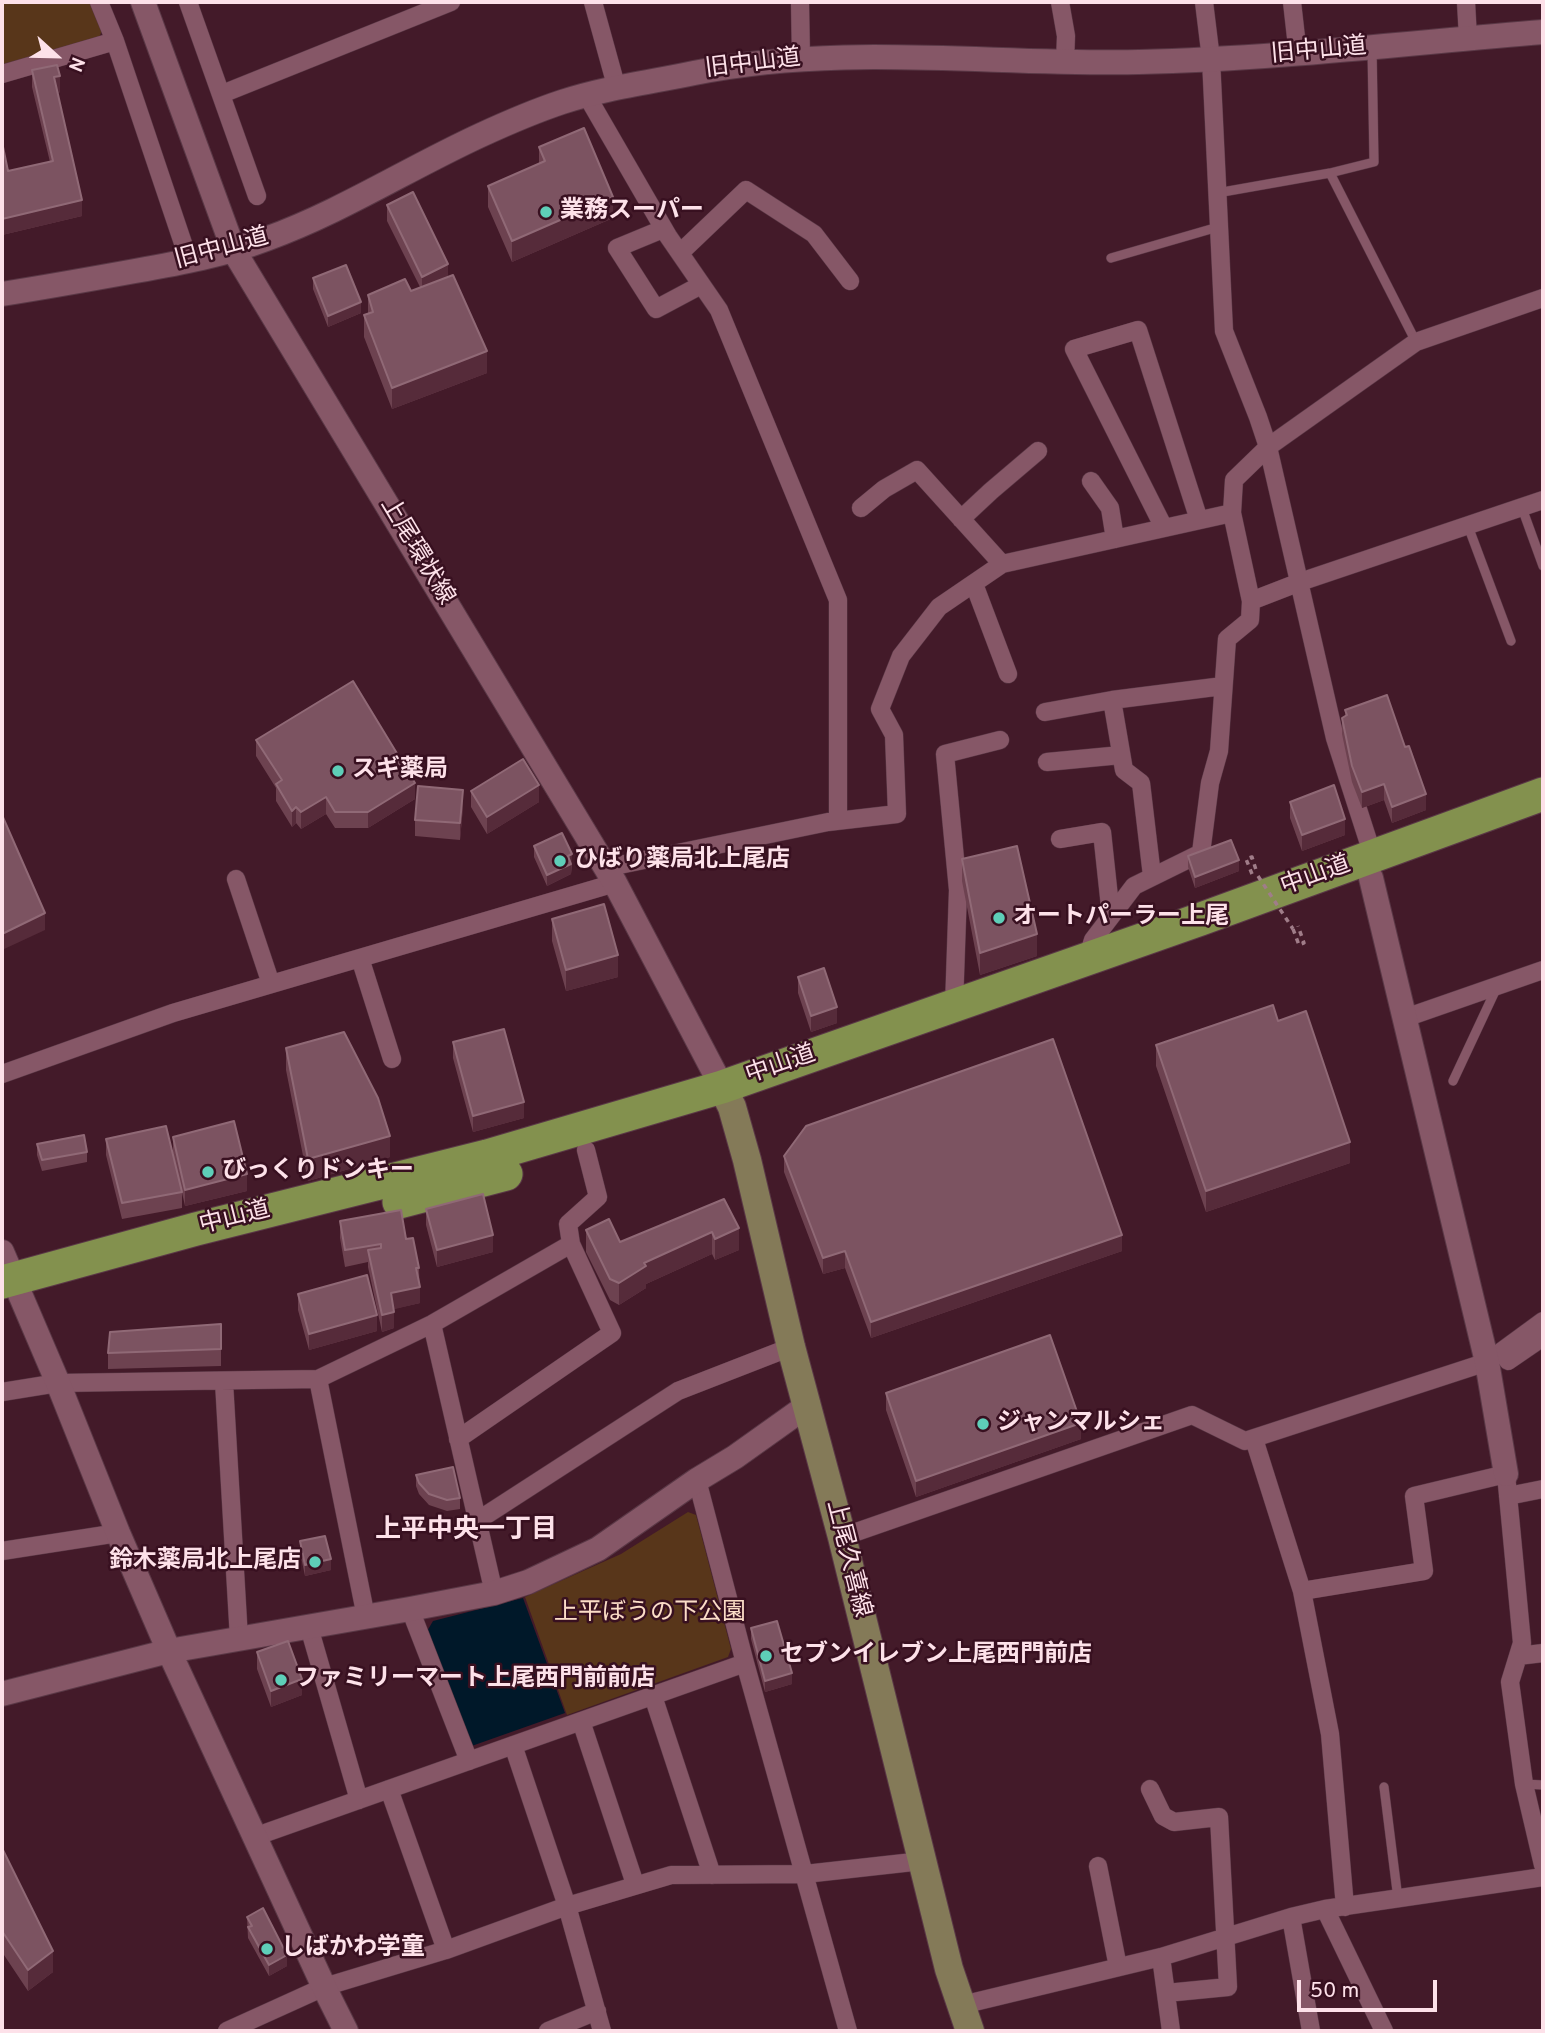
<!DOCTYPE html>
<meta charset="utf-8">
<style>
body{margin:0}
#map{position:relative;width:1545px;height:2033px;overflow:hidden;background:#431a29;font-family:Overpass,sans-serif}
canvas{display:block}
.frame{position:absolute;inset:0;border:4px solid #fde1e9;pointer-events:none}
.north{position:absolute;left:21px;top:21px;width:70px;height:70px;-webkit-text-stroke:5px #381020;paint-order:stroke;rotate:112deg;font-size:19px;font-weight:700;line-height:28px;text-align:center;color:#fde1e9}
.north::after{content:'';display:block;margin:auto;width:24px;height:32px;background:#fde1e9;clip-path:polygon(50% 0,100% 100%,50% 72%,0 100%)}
.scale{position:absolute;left:1297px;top:1980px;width:140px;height:32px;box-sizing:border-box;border:4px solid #fde1e9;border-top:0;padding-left:9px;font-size:21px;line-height:24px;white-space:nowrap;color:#fde1e9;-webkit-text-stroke:5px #381020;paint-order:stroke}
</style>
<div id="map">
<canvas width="1545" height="2033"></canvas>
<div class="frame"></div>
<div class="north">N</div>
<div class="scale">50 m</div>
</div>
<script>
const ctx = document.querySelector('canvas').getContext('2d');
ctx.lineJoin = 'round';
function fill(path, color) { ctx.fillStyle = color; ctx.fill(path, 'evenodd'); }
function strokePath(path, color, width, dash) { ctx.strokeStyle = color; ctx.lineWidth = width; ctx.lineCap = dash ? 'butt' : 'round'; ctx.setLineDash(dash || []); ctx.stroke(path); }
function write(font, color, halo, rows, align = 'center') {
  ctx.font = font + ' Overpass,"Noto Sans JP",sans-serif'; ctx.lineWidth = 5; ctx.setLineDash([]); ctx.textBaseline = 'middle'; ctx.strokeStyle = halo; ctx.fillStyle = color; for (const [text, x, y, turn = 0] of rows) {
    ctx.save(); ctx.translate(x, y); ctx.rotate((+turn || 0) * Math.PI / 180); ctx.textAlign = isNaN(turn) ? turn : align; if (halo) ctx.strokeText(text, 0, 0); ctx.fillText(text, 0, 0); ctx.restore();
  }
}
fill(new Path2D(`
 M2,2H92L102,30L99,38L2,66Z
 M688,1512L696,1515L731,1649L728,1657L567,1715L525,1597L621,1554Z`), '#58361a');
fill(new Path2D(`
 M523,1598L565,1713L466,1748L426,1633L433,1621Z`), '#001829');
const lane = new Path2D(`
 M1330,173L1416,342
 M1217,193L1330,173L1374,162L1372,48
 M1111,258L1218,227
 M1522,508L1543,566
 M1468,526L1511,641
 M1453,1081L1497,987
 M1524,1784L1543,1785
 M1384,1787L1398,1899`);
const street = new Path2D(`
 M99,2L115,41L189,261
 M188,2L257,196
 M593,2L617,89
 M800,2L801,58
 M1060,2L1066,36L1065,62
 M1204,2L1211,59L1224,331L1258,417L1268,447L1335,738L1373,856
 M1292,2L1298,55
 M1466,2L1468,38
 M2,74L115,41
 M222,94L451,2
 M587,96L668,236L719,310L838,600V821
 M663,229L617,248L656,309L701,285
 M680,253L746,190L814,234L850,281
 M1091,481L1110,508L1115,539
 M861,508L884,489L917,470L1002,564
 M961,519L991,491L1038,451
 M1164,528L1074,349L1138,330L1199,520
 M974,584L1008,674
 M1251,601L1232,513L1234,480L1268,447L1416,342L1543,298
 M1045,712L1112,700
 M1047,762L1121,755
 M1060,839L1102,832L1111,916
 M605,868L828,822L897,814L894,735L880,709L901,656L939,607L1002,564L1232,513
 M1152,876L1141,783L1124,770L1112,700L1223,686
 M236,879L271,984
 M360,958L392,1059
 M1087,959L1093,940L1134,886L1201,853L1210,783L1219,751L1227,639L1250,620L1251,601L1300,582L1543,500
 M954,1006L958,890L945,754L1000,740
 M1405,1018L1543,970
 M2,1074L173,1013L615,883
 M432,1324L494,1593
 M1508,1361L1543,1337
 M318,1379L366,1617
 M224,1382L239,1639
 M2,1392L58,1383L318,1379L432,1324L571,1244
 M458,1439L612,1333L571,1244L568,1224L598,1197L586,1150
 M1254,1439L1302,1591L1330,1734L1345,1907
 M697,1480L745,1663L848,2031
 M1508,1496L1543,1489
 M477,1521L678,1391L791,1347
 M842,1537L1192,1415L1245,1441L1487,1362L1543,1321
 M2,1551L118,1533
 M1302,1591L1424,1571L1414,1496L1506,1474L1522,1643L1510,1682L1524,1784L1543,1865
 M410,1609L469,1761
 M309,1627L359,1800
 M1518,1656L1543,1653
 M653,1696L712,1875
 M581,1721L635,1884
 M513,1745L567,1906L602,2031
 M389,1789L446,1950
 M1150,1789L1163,1816L1174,1822L1219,1817L1228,1987L1166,1993
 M254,1837L745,1663
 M1098,1866L1118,1967
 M1325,1909L1384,2031
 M1291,1917L1311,2031
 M1161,1957L1171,2031
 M962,2005L1161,1957L1291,1917L1325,1909L1543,1877
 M227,2031L324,1987L446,1950L567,1906L671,1875L805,1874L922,1861
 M548,2031L597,2011`);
const secondary = new Path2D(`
 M143,2L234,251L615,883L722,1087
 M2,294C46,287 91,279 135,271C180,263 224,255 266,239C341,212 409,168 481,135C507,123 535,111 562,102C604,88 651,82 694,73C843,43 989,65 1139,62C1274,59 1408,43 1543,32
 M1371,878L1487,1362L1506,1474
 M2,1252L58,1383L118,1533L169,1651L324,1987L346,2031
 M2,1694L169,1651L410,1609L494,1593L528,1582L598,1549L697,1480L735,1457L808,1405`);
const primary = new Path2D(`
 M722,1087L732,1107L747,1160L791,1347L842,1537L949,1969L970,2031`);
const highway = new Path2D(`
 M399,1202L506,1174
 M2,1282L196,1229L487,1156L722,1087L1201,919L1543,794`);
strokePath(lane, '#5a3846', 10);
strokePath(street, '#5a3846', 19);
strokePath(secondary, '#5a3846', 26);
strokePath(primary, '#5a3846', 30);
strokePath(highway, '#5a3846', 35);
strokePath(new Path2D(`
 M1252,874L1246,859L1252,857L1257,873
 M1293,929L1299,945L1304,943L1298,926`), '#a07d89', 3.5, [5, 5]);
strokePath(lane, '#865767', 9);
strokePath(street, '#865767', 18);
strokePath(secondary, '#865767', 24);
strokePath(primary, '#847a58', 28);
strokePath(highway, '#83914e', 33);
strokePath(new Path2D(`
 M1258,876L1293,929`), '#a07d89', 3.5, [5, 5]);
fill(new Path2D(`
 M32,70L60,92L58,93L82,216L2,235V142L8,171L50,162L32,87Z
 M539,147L613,218L512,262L488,207V186L539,164Z
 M387,205L448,277L487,373L392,409L364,337V315L368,314V295L411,291L420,287L387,221Z
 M313,278L361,313L328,327L313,289Z
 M1345,710L1426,810L1392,823L1384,800L1362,808L1352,782L1342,734V718L1345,716Z
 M256,740L415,799L368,828H335L326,814L301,829L296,823L292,827L276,801V788L256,756Z
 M471,791L539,802L487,834L471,807Z
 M1290,802L1345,835L1302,851L1290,818Z
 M463,807L460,840L415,836V820Z
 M534,846L572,865L571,874L547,886L534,857Z
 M1188,856L1239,871L1195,888L1188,867Z
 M962,859L1037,956L980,975L962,881Z
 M552,919L618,977L566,991L552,941Z
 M798,977L837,1023L811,1032L798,993Z
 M1278,1021L1350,1163L1206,1212L1156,1066V1045Z
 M453,1042L524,1118L473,1132L453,1058Z
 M286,1048L390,1157L308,1181L286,1070Z
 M173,1137L247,1191L185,1206L173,1153Z
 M106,1139L182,1192V1208L122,1219L106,1155Z
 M37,1144L87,1152V1162L42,1171L37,1155Z
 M784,1156L1122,1251L871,1338L845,1268L823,1274L784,1172Z
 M724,1199L739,1250L715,1260L712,1254L646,1284V1288L619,1305L610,1300L586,1252V1230L620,1242Z
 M426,1209L493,1252L437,1267L426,1225Z
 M340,1221L406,1239L419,1268L420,1303L393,1309L394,1328L382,1332L368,1267V1262L345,1267L340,1238Z
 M298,1294L377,1331L309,1350L298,1310Z
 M221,1349V1366L108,1369V1353Z
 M886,1393L1081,1439L916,1497L886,1410Z
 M416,1475L460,1498V1509L447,1511L429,1505L419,1494L416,1486Z
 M300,1541L331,1570L305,1576L300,1552Z
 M751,1628L792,1684L765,1692L751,1639Z
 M257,1652L302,1695L271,1707L257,1669Z
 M2,1848L53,1972L28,1991L2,1952Z
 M247,1917L287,1966L269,1976L248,1938Z`), '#6d4250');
fill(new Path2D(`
 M60,76V92L54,94V77Z
 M613,197V218L512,262V241Z
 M82,200V216L2,235V219Z
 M448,264V280L422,293V277Z
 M361,302V313L328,327V316Z
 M487,351V373L392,409V388Z
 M415,783V799L368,828V812Z
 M1384,784V800L1362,808V792Z
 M539,785V802L487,834V817Z
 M463,790V807L460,840V823Z
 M1426,794V810L1392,823V807Z
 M326,797V814L301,829V812Z
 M296,807V823L292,827V811Z
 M1345,819V835L1302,851V835Z
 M572,854L571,874L547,886V875L568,856Z
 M1239,860V871L1195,888V877Z
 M45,913V930L2,950V934Z
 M1037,934V956L980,975V953Z
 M618,955V977L566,991V970Z
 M837,1007V1023L811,1032V1016Z
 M524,1102V1118L473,1132V1116Z
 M390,1136V1157L308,1181V1159Z
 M1350,1142V1163L1206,1212V1191Z
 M247,1174V1191L185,1206V1190Z
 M739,1228V1250L715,1260V1239Z
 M712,1232V1254L646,1284V1288L619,1305V1283L644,1263Z
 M493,1235V1252L437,1267V1250Z
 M1122,1235V1251L871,1338V1322Z
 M845,1251V1268L823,1274V1258Z
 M420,1287V1303L391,1310V1293Z
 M394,1312V1328L382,1332V1315Z
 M377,1315V1331L309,1350V1334Z
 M1081,1423V1439L916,1497V1481Z
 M331,1559V1570L305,1576V1565Z
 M792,1673V1684L765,1692V1681Z
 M302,1679V1695L271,1707V1691Z
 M53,1951V1972L28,1991V1970Z
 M287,1955V1966L269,1976V1965Z`), '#562b3a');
const building = new Path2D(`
 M57,65L60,76L54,77L82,200L2,219V142L8,171L53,161L32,70Z
 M584,128L613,197L512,241L488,186L545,161L539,147Z
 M413,192L448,264L422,277L387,205Z
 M346,265L361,302L328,316L313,278Z
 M453,275L487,351L392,388L364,315L373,312L368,295L405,279L411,291Z
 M353,681L415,783L368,812H335L326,797L301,812L296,807L292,811L276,784L282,780L256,740Z
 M1387,695L1405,747L1409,746L1426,794L1392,807L1384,784L1362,792L1352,766L1342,718L1347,715L1345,710Z
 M523,759L539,785L487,817L471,791Z
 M1334,785L1345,819L1302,835L1290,802Z
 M418,786L463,790L460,823L415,820Z
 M2,815L45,913L2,934Z
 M562,833L572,854L568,856L571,864L547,875L534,846Z
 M1231,840L1239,860L1195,877L1188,856Z
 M1017,846L1037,934L980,953L962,859Z
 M604,904L618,955L566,970L552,919Z
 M824,968L837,1007L811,1016L798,977Z
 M1273,1005L1278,1021L1306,1011L1350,1142L1206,1191L1156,1045Z
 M504,1029L524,1102L473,1116L453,1042Z
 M344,1032L378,1098L390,1136L308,1159L286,1048Z
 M1053,1039L1122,1235L871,1322L845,1251L823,1258L784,1156L806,1126Z
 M234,1121L247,1174L185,1190L173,1137Z
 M166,1126L182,1192L122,1203L106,1139Z
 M84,1135L87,1152L42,1160L37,1144Z
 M483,1194L493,1235L437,1250L426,1209Z
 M724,1199L739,1228L715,1239L712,1232L644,1263L646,1266L619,1283L610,1279L586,1230L609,1219L620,1242Z
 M401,1210L406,1239L413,1238L419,1268H416L420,1287L391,1293L394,1312L382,1315L368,1250L381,1248V1244L345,1250L340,1221Z
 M367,1275L377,1315L309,1334L298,1294Z
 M221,1324V1349L108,1353L110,1332Z
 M1050,1335L1081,1423L916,1481L886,1393Z
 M453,1467L460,1498L447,1500L429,1494L419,1483L416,1475Z
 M325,1536L331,1559L305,1565L300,1541Z
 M777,1621L792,1673L765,1681L751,1628Z
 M288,1641L302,1679L271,1691L257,1652Z
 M2,1848L53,1951L28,1970L2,1931Z
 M263,1908L287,1955L269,1965L248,1927L252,1926L247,1917Z`);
fill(building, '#7c5361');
strokePath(building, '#906976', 2);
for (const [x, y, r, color] of [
 [546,212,7,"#5eceb8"],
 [338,771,7,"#5eceb8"],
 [560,861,7,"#5eceb8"],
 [999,918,7,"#5eceb8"],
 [208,1172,7,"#5eceb8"],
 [983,1424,7,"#5eceb8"],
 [315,1562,7,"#5eceb8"],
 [766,1656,7,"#5eceb8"],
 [281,1680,7,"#5eceb8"],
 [267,1949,7,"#5eceb8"]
]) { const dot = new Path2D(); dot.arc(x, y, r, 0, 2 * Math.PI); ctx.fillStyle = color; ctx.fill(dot); strokePath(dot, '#381020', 2.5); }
write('24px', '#fde1e9', '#381020', [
 ["旧中山道",1319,52,-5],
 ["旧中山道",753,65,-7],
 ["旧中山道",222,250,-15],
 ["上尾環状線",416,552,59],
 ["中山道",1316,877,-20],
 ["中山道",781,1066,-19],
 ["中山道",235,1219,-14],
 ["上尾久喜線",847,1559,76]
]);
write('bold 24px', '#fde1e9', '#381020', [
 ["業務スーパー",560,212],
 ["スギ薬局",352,771],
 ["ひばり薬局北上尾店",574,861],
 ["オートパーラー上尾",1013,918],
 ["びっくりドンキー",222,1172],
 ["ジャンマルシェ",997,1424],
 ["鈴木薬局北上尾店",301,1562,"right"],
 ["セブンイレブン上尾西門前店",780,1656],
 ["ファミリーマート上尾西門前前店",295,1680],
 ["しばかわ学童",281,1949]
], 'left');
write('24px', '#fbddc7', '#381020', [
 ["上平ぼうの下公園",650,1614]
]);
write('bold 26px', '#fde1e9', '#381020', [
 ["上平中央一丁目",466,1532]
]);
</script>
